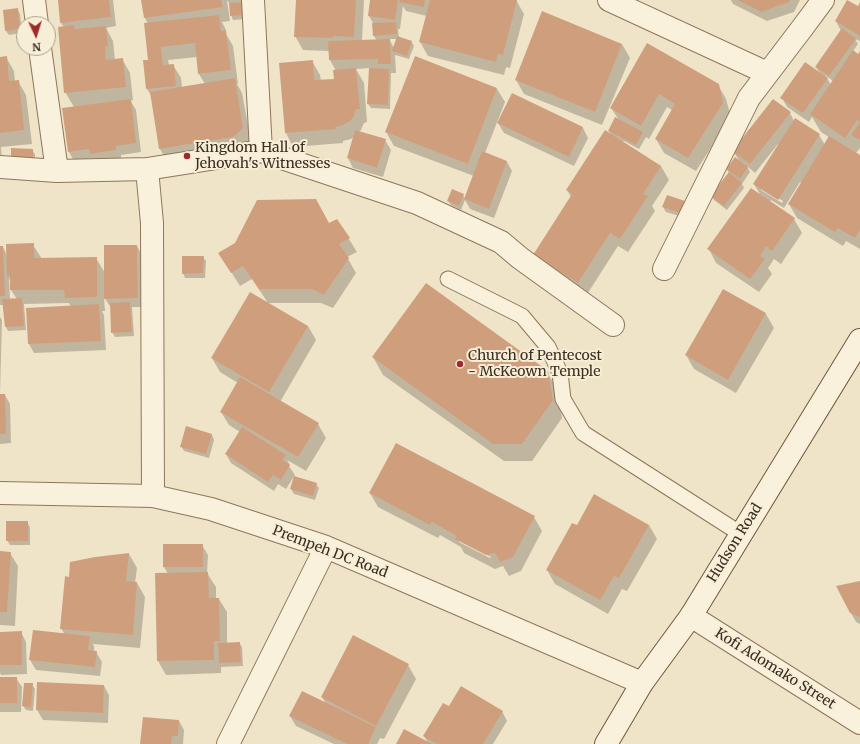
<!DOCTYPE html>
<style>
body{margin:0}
#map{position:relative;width:860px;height:744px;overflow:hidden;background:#f0e4c8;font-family:Merriweather,serif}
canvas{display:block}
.north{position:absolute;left:16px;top:16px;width:40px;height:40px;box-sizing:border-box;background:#f7eed8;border:1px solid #ada18e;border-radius:50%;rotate:176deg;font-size:11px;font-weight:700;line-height:16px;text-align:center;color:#3d2e20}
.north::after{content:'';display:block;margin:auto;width:14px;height:18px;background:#9e2a2b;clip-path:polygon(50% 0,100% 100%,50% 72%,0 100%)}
</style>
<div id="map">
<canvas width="860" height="744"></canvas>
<div class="north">N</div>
</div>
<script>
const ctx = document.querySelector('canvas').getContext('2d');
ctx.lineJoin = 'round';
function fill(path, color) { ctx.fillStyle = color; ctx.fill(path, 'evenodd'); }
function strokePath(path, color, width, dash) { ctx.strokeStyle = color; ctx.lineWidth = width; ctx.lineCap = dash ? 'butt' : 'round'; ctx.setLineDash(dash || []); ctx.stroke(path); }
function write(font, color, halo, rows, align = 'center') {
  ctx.font = font + ' Merriweather,serif'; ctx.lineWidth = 4; ctx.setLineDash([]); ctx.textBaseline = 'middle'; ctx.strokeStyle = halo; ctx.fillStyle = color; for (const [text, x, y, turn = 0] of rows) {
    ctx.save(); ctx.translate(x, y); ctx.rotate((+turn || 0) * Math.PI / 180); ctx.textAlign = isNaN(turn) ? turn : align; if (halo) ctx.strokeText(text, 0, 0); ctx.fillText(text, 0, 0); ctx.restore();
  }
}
fill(new Path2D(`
 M59,0H113L116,26L106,28L113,41L115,60L122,59L130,73L133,100H130L136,110L141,152L121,155V160L96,163L94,158L74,161L69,152L74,107L65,92L64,27L61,23Z
 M142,0H227L230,21L222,22L226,30V34L233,46L238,84H237L242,93L251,142L168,163L160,149L152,97L147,89L149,60L148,24L145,18ZM197,57L199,74L205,84L182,88L181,78L173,65H169L168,60Z
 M227,0H247L246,19L233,20L231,15V6Z
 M297,0H364L362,41H377L374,36L373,23L369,16L371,0H516L524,14L510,68L506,67L504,75L428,56L420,42L427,16L406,11L403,6L400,29H398L399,38L411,41L414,46L409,59L395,55L396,73H391L390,109L371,108L368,104L370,68L356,69L364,83L367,122L364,123L361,130L359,132L385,140L391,150L383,177L353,168L348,158L354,137L351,139L343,141V143L293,147L286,133L312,61L320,75L321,81L335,80L336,71L330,60L329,51L303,50L295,36ZM389,39H398L394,48Z
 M731,0H800L794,12L767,21L733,4Z
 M860,4V41L855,39L858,44L853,51L859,55L860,53V148L856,153L860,156V249L846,241L843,246L797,218L789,204L802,183L800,182L784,208L771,200L770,202L794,219L802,233L781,264L774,259L768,268L772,274L759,292L716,263L709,249L761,196L754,184L779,145L778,144L755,173L747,166L750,172L742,184L744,188L727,210L714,200L712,196L729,173L727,169L740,162L733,151L790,113L794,121L819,135L825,145L829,137L821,132L812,117L809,122L787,107L782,98L821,75L816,67L841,31L836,21L858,8ZM825,75L833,81L831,85ZM761,188L783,201L782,203L761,190Z
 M17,9L20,14L22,33L9,35L6,31Z
 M622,44L630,58L602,125L524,94L516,80Z
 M648,45L718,85L726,99L731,117L696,171L664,153L656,139L672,110L667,107L649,139L646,137L639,149L624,141L623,142L661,166L669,180L652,206L655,211L628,252L618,246L586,296L542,268L571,197L567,190L612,136L609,131L619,120L611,108Z
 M6,57L14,71L15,82L18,81L26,95L32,144L1,147L2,160H0V58Z
 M497,89L505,102L485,153L507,162L512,171L494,218L470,209L465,200L461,210L451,205L448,201L463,195L465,199L474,176L394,146L386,132Z
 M512,95L583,128L588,138L574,166L504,133L498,123Z
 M12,149L32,150L35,154V165Z
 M667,196L686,218L666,212L663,207Z
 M337,220L357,252L347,257L356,273L333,308L321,303H268L252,279L240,286L228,267L236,244L329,224Z
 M33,245L42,259L96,258L105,273L137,246L142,255L143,307H132L134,336L115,337L112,332L111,308L104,297L105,311H102L104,315L106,350L34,353L29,344L71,307L69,303L24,304L26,330L8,331L6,327L4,305H0V247H3L7,255ZM9,278L11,282V290L17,299L10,300Z
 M203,257L206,261L205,278H185L183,273Z
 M723,290L766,314L774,328L736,393L694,369L686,355Z
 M0,317L2,320L0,395H5L10,404L11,443L0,444Z
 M308,326L316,340L280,402L318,424L326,438L306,471L287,460L290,465L289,466L295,475L286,489L278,484L274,491L231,463L226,454L240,432L229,425L221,412L238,383L220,372L212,358Z
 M373,357L547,372L557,389L562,418L532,461H504L383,375Z
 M187,427L212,435L214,440L209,458L184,451L181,446Z
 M316,484L319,488L315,500L294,494L291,489Z
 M370,493L534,517L542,531L521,571L509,576L503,566L495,569L464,553L461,547L440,535L438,538L378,507ZM459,540L491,557L490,558L459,542Z
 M27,522L30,527V545H10L7,540Z
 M649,525L657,539L627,591L622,589L608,614L555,584L547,570L577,527Z
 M202,545L208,555L207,573L216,587V599H219L227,612V643H239L242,647L243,666L221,667V673L166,675L158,661L168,574L164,567Z
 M0,552L10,553L18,566L15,626L0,625Z
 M129,554L137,568L135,583H137L145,597L140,648L93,644L94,647V652H96L102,662L100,676L36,670L30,660L34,631L65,635L61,628L70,578Z
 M860,582V624L856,622L851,613Z
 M21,632L26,642L27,674L1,675L0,673V633Z
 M408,665L416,679L384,739L380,738L377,744H334L296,726L290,716L326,704L322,697Z
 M0,678H16L22,687L21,712H0Z
 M38,683L104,686L109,695L108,723L43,720L37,710Z
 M32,684L35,689L33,711L26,710L23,706Z
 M449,707L502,711L507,721L493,744H397L428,743L424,736Z
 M179,721L184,730L183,744H141Z`), '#0003');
fill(new Path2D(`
 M58,0H109L111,17L60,23Z
 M141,0H221L223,7L144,18Z
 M296,0H356L354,37L333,36V38L294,37Z
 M370,0H398L395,20L368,16Z
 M400,0H425L424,7L399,2Z
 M430,0H517L503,55L498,54L496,62L419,42Z
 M738,0H790L789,2L761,12Z
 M847,0L858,6L860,2V36L835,21Z
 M244,2V15L230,16L229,3Z
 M18,8L20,29L5,31L3,10Z
 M542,11L622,44L595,112L515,80Z
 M219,15L221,31H226L231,70L198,74L195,43L161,47L163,65L174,64L176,86L146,89L143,60H148L144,23Z
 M396,22L397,34L373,36L372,23Z
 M74,25L75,29L106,26L108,46H105L106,60L123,58L126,87L64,93L58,27Z
 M842,28L856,39L829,76L815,67Z
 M397,36L412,41L407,56L392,51Z
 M390,39L391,64H378V59L329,60L328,41Z
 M647,43L719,84L723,103L688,158L655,139L675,104L659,94L641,126L610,108Z
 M853,50L858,54L860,51V140L851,135L860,122L857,120L845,138L810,114Z
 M7,56L9,81L19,80L24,130L0,133V57Z
 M415,56L497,88L468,164L385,132Z
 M313,60L314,80L334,79L333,70L356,68L360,109H356L354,116L350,121L343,125L335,127L336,129L285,133L279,63Z
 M805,62L828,78L803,113L780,98Z
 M369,68L389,69L388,105L367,104Z
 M235,78L243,128L233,137L159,149L150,92Z
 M512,93L583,127L569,157L497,123Z
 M131,99L136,143L116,146V150L90,154L89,149L68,152L62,108Z
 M773,99L791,112L750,164L732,151Z
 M615,117L643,132L636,145L608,131Z
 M795,118L820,134L778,200L753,184Z
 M355,130L386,139L377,168L347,158Z
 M605,130L661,166L643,194L648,196L620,239L610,233L578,283L533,255L572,194L566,190Z
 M829,136L860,155V230L855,238L838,228L835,232L788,204Z
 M11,148L33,149V161H11Z
 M482,151L507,161L489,209L464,199Z
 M735,157L748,167L740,179L726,169Z
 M729,172L742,183L724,206L710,196Z
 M751,188L795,218L772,251L766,246L760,256L765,259L750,279L707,249Z
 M452,189L464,194L459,206L447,201Z
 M667,195L688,202L684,214L662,207Z
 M316,199L329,223L337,219L350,238L339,244L349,258L324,295L312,289H259L243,266L231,273L218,253L235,243L257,200Z
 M34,243V258L97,257V297L65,298L64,290H10V276H7L6,244Z
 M104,245H137L138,298L104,299Z
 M0,246H3L5,296H0Z
 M182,256H204L203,273L182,274Z
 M426,283L548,371L553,400L522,444H493L372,357Z
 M723,289L766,313L728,380L685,355Z
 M250,292L308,326L269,392L211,358Z
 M22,298L24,326L5,327L2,299Z
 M130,302L132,332L111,333L110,303Z
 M99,304L101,341L28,344L26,308Z
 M240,377L319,423L298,457L220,412Z
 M0,394H5L6,434H0Z
 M186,426L212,434L206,454L180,447Z
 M242,427L286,455L282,460L290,465L281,480L273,475L268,482L225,454Z
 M396,443L535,516L513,557L500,562L495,553L486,555L455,539L457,536L432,522L430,525L369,493Z
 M294,476L317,483L313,496L290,489Z
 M594,494L649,525L619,578L614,576L600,600L546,570L572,523L577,525Z
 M6,521H28V541H6Z
 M163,544H203V567H163Z
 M0,551L11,552L7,612H0Z
 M129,553L126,581L137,582L133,635L60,629L65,576L69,577L70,562L95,557Z
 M208,572L209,598H219L220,641H214V660L157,661L155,573Z
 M860,581V617L850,613L836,586Z
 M33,630L90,636L88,650L97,651L95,667L29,660Z
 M22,631V665H0V632Z
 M353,635L409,664L376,726L321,697Z
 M240,642L241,662L219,663L218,643Z
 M0,677H17V703H0Z
 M37,682L104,685L103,713L36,710Z
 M24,683H33L31,707L22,706Z
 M461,686L503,711L483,744H437L423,736L443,703L449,706Z
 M302,691L376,727L368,744H347L289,716Z
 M143,717L179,720L178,736H172L171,744H140Z
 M404,729L432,744H396Z`), '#cf9f7d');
const lane = new Path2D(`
 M448,279L522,316L548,347L560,373L563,399L583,433L741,534`);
const street = new Path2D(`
 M34,0L37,24
 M253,0L261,151
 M609,0L767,73
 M40,48L57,171
 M0,167L57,171L147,169L261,151L417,203L501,242L520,258L613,325
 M147,169L152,223L153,496
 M664,269L749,98L803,27L823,0
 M0,493L153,496L211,509L326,547L642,683
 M691,616L860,723
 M228,744L326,547`);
const secondary = new Path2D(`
 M606,744L642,683L691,616L860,340`);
strokePath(lane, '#8d765c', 17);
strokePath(street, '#8d765c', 24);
strokePath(secondary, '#6f573f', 24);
strokePath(lane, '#faf1dc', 15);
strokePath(street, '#faf1dc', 22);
strokePath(secondary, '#faf1dc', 22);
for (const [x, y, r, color] of [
 [187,156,4,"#9e2a2b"],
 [460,364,4,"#9e2a2b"]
]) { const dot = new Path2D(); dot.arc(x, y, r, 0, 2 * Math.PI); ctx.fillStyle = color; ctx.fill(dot); strokePath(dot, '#f7eed8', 1.5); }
write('14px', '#3d2e20', '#f7eed8', [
 ["Kingdom Hall of",195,148],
 ["Jehovah's Witnesses",195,164],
 ["Church of Pentecost",468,356],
 ["- McKeown Temple",468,372]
], 'left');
write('14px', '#3d2e20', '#f7eed8', [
 ["Hudson Road",735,543,-58],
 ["Prempeh DC Road",330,552,21],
 ["Kofi Adomako Street",775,669,32]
]);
</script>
